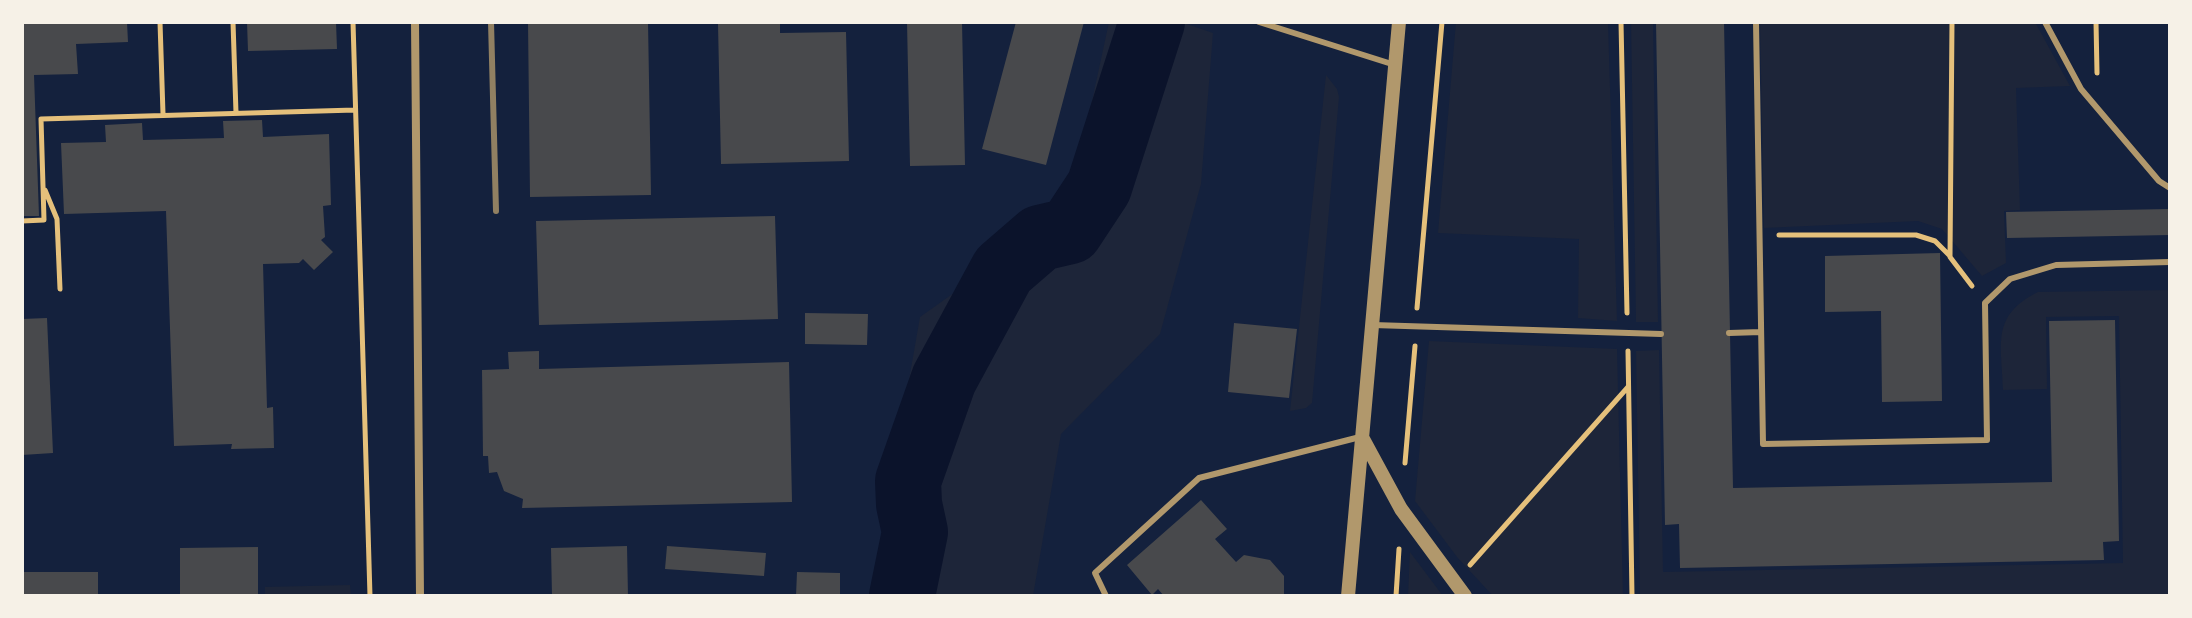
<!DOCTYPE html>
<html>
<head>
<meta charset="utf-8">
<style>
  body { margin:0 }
  #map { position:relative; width:2192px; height:618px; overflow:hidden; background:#14213d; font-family:Helvetica,sans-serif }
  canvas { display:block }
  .frame { position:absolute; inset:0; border:24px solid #f6f1e7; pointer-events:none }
</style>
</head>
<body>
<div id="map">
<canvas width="2192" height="618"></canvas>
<div class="frame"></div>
</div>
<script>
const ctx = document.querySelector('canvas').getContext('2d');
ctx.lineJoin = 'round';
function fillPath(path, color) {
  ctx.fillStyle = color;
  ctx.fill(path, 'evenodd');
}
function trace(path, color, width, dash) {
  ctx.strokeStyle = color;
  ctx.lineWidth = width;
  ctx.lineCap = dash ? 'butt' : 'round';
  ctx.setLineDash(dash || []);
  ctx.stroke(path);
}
const green = new Path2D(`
  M1109,22h72l32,11 -12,151 -41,150 -99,100 -28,162h-162l49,-279 148,-105z
  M1456,22h152l9,299 -39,-3 1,-79 -141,-6z
  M1631,22h22l5,300h-22z
  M1760,22h275l35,64 -54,2 4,122 -16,1 2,52 -24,13 -40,-47 -24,-8 -154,7z
  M1326,75l11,14 2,8 -27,306 -6,5 -16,3z
  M2170,290v306h-530l-4,-245 23,-1 4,222 460,-9 -4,-247 -73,1 1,72 -44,1c-1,-46 -13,-74 35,-98z
  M1429,341l188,8 6,247h-130l-36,-39 -42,-56z
  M1410,552l33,44h-35z
  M350,585l1,11h-86v-9z`);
const river = new Path2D(`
  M902,596l13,-64 -6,-28 -1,-23 36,-102 59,-109 37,-32 30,-7 29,-44 53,-165`);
const building = new Path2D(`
  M22,22h105l1,20 -52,2 2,30 -44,1 5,141h-17z
  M247,22h89l1,27 -89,2z
  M528,22h120l3,173 -121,2z
  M907,22h55l3,143 -55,1z
  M1016,22h68l-38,143 -64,-16z
  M1656,22h68l9,466 319,-6 -3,-161 66,-1 4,221 -16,1 1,18 -424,8 -1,-44 -14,1z
  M780,23v10l66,-1 3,129 -128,3 -3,-140z
  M262,120l1,17 66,-3 2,71 -8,1 2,31 -4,3 12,12 -19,18 -11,-11 -4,4 -36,1 4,144 6,-1 1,41 -43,1 1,-5 -58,2 -8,-235 -102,3 -3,-71 45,-1 -1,-17 37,-2 1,17 81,-2 -1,-17z
  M2170,209v26l-163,3 -1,-26z
  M775,216l3,103 -239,6 -3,-104z
  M1940,253l2,148 -60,1 -1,-91 -56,1v-56z
  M805,313l63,1 -1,31 -62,-1z
  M47,318l6,135 -31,2v-136z
  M1234,323l63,6 -8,69 -61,-6z
  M539,351v18l250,-7 3,140 -270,6 1,-9 -19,-8 -7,-19 -8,1 -1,-17h-5l-1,-86 27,-1 -1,-17z
  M1201,500l26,29 -12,10 21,23 8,-7 26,5 14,16v20h-120l-6,-7 -6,6 -25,-30z
  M627,546l1,50h-76l-1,-48z
  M667,546l99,7 -2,23 -99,-7z
  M258,547v49h-78v-48z
  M22,572h76v24h-76z
  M797,572l43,1v23h-44z`);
const path = new Path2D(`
  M160,22l3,92
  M233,22l3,91
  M353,22l17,574
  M1621,22l6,291
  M1952,22l-2,235 22,29
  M2096,22l1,51
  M45,190l12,29 3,70
  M22,221l22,-1 -3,-101 314,-9
  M1779,235h137l19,6 15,15
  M1417,308l25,-286
  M1628,351l4,245
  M1405,463l10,-117
  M1470,565l158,-178
  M1396,596l3,-47`);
const service = new Path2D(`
  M1259,22l136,43
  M1756,22l7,422 224,-4 -2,-137 25,-24 46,-14 114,-3
  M2045,22l36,67 78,92 11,7
  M1373,325l288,9
  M1729,333l32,-1
  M1106,596l-11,-23 104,-95 161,-41`);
const minor = new Path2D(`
  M415,22l5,574`);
const tertiary = new Path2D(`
  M1362,437l39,72 64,87
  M1348,596l51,-574`);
const rail = new Path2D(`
  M491,22l5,189`);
fillPath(green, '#1d2539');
trace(river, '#0b132b', 66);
fillPath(building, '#48494c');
trace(path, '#e5c07b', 5);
trace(service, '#b1986c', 6);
trace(minor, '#b1986c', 8);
trace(tertiary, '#b1986c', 14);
trace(rail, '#918062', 6);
</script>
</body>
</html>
